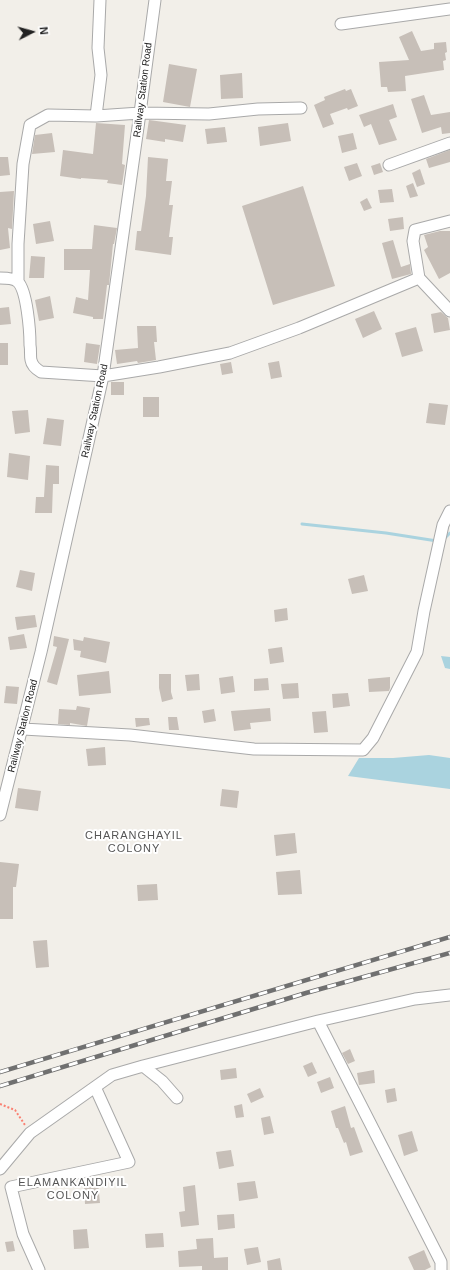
<!DOCTYPE html>
<html>
<head>
<meta charset="utf-8">
<style>
  body { margin:0 }
  #map { position:relative; width:450px; height:1270px; overflow:hidden; background:#f2efe9; font-family:Arial,sans-serif }
  canvas { display:block }
  .north { position:absolute; left:12px; top:12px; width:40px; height:40px; -webkit-text-stroke:3px #fff; paint-order:stroke; rotate:84deg; font-size:11px; font-weight:700; line-height:16px; text-align:center; color:#222 }
  .north::after { content:''; display:block; margin:auto; width:14px; height:18px; background:#222; clip-path:polygon(50% 0,100% 100%,50% 72%,0 100%) }
</style>
</head>
<body>
<div id="map">
<canvas width="450" height="1270"></canvas>
<div class="north">N</div>
</div>
<script>
const ctx = document.querySelector('canvas').getContext('2d');
ctx.lineJoin = 'round';
function fillPath(path, color) {
  ctx.fillStyle = color;
  ctx.fill(path, 'evenodd');
}
function trace(path, color, width, dash) {
  ctx.strokeStyle = color;
  ctx.lineWidth = width;
  ctx.lineCap = dash ? 'butt' : 'round';
  ctx.setLineDash(dash || []);
  ctx.stroke(path);
}
function write(font, color, halo, rows, align = 'center') {
  ctx.font = font + ' Arial,sans-serif';
  ctx.lineWidth = 4;
  ctx.setLineDash([]);
  ctx.textBaseline = 'middle';
  ctx.strokeStyle = halo;
  ctx.fillStyle = color;
  for (const [text, x, y, turn = 0] of rows) {
    ctx.save();
    ctx.translate(x, y);
    ctx.rotate((+turn || 0) * Math.PI / 180);
    ctx.textAlign = isNaN(turn) ? turn : align;
    if (halo) ctx.strokeText(text, 0, 0);
    ctx.fillText(text, 0, 0);
    ctx.restore();
  }
}
const water = new Path2D(`
  M441,656l9,1v12l-5,-1z
  M429,755l21,3v31l-102,-13 11,-18h34z`);
const stream = new Path2D(`
  M302,524l84,9 51,8
  M444,539l6,-6`);
const building = new Path2D(`
  M412,31l9,20 13,-2v-6l12,-1 1,10 -2,1 1,7 -3,1 1,9 -39,6 1,15 -18,1 -1,-5h-6l-2,-25 30,-2 -10,-23z
  M169,64l28,5 -7,38 -27,-5z
  M242,73l1,25 -22,1 -1,-24z
  M345,89l1,2 5,-2 7,17 -10,4 -1,-2 -17,6 4,10 -11,4 -9,-23 11,-5 -1,-3z
  M424,95l7,20 19,-3v21l-8,1 -1,-7 -19,6 -11,-34z
  M393,104l4,13 -8,3 8,20 -18,5 -8,-21 -7,3 -5,-12z
  M149,120l37,5 -3,17 -18,-3v3l-19,-3z
  M96,123l29,2 -3,39 3,1 -3,20 -15,-2 1,-3 -27,-2v1l-21,-3 3,-26 30,4z
  M288,123l3,18 -31,5 -2,-19z
  M225,127l2,15 -20,2 -2,-15z
  M52,133l3,19 -23,2 3,-19z
  M353,133l4,16 -15,4 -4,-17z
  M450,150v12l-21,6 -3,-9z
  M0,157h8l2,18 -10,1z
  M148,157l20,2 -2,22h6l-3,24h4l-4,32h4l-2,18 -36,-5 2,-19h4l5,-35z
  M357,163l5,13 -13,5 -5,-14z
  M380,163l3,9 -9,3 -3,-9z
  M420,169l5,15 -8,3 -5,-14z
  M413,183l5,13 -8,2 -4,-12z
  M303,186l32,100 -62,19 -31,-99z
  M392,189l2,13 -14,1 -2,-13z
  M14,191l-2,38 -4,-1 2,20 -10,2v-58z
  M367,198l5,10 -8,3 -4,-9z
  M403,217l1,12 -14,2 -2,-12z
  M50,221l4,20 -18,3 -3,-20z
  M94,225l23,3 -3,16h-1l-4,41h-2l-4,34h-10v-2l-20,-4 3,-16 12,3 2,-30h-26v-21h28z
  M440,231h10v42l-11,6 -15,-29 4,-3 -4,-12z
  M393,240l8,27 9,-3 1,10 -19,5 -10,-36z
  M31,256l14,1 -1,21h-15z
  M50,296l4,22 -15,3 -4,-21z
  M9,307l2,17 -11,1v-17z
  M374,311l8,18 -19,9 -8,-19z
  M441,312l7,6 2,12 -16,3 -3,-19z
  M137,326h19l1,16h-3l2,18 -18,3 -1,-2 -20,3 -2,-14 23,-2z
  M416,327l7,24 -21,6 -7,-24z
  M0,343h8v22h-8z
  M86,343l14,2 -3,19 -13,-2z
  M279,361l3,16 -11,2 -3,-16z
  M231,362l2,11 -11,2 -2,-11z
  M111,382h13v13h-13z
  M143,397h16v20h-16z
  M429,403l19,2 -3,20 -19,-2z
  M28,410l2,22 -15,2 -3,-23z
  M47,418l17,2 -3,26 -18,-2z
  M9,453l21,3 -2,24 -21,-3z
  M46,465l13,1v18h-6l-1,29h-17l1,-16h8z
  M20,570l15,3 -3,18 -16,-4z
  M364,575l4,16 -16,3 -4,-15z
  M287,608l1,12 -13,2 -1,-12z
  M35,615l2,12 -20,3 -2,-13z
  M24,634l3,14 -17,2 -2,-13z
  M54,636l15,3 -12,46 -10,-3 10,-35 -4,-1z
  M84,637l26,5 -4,21 -26,-6 1,-6 -7,-1 -1,-11 10,2z
  M282,647l2,15 -14,2 -2,-15z
  M109,671l2,22 -32,3 -2,-21z
  M159,674h12v18l2,7 -11,3 -3,-14z
  M199,674l1,16 -13,1 -2,-16z
  M233,676l2,16 -14,2 -2,-16z
  M390,677v11l-1,3 -20,1 -1,-13z
  M268,678l1,12 -15,1v-12z
  M298,683l1,15 -16,1 -2,-15z
  M6,686l13,1 -2,17 -13,-1z
  M348,693l2,13 -17,2 -1,-14z
  M77,706l13,2 -3,18 -17,-3v2l-12,-1 1,-15 17,1z
  M270,708l1,13 -21,2 1,6 -17,2 -3,-20z
  M214,709l2,12 -12,2 -2,-12z
  M326,711l2,21 -14,1 -2,-21z
  M168,717h9l2,13h-10z
  M135,718h14l1,7 -14,2z
  M105,747l1,18 -18,1 -2,-17z
  M18,788l23,3 -3,20 -23,-3z
  M222,789l17,2 -2,17 -17,-2z
  M295,833l2,20 -21,3 -2,-21z
  M0,862l19,2 -3,23h-3v32h-13z
  M300,870l2,24 -24,1 -2,-23z
  M157,884l1,16 -20,1 -1,-16z
  M47,940l2,27 -13,1 -3,-27z
  M350,1049l5,12 -7,3 -6,-11z
  M312,1062l5,11 -9,4 -5,-11z
  M236,1068l1,10 -16,2 -1,-10z
  M374,1070l1,13 -16,2 -2,-12z
  M330,1077l4,11 -13,5 -4,-11z
  M260,1088l4,9 -13,6 -4,-9z
  M395,1088l2,13 -10,2 -2,-13z
  M242,1104l2,13 -8,1 -2,-12z
  M345,1106l6,22 3,-1 9,25 -13,4 -4,-14 -2,1 -6,-15h-2l-5,-17z
  M270,1116l4,17 -10,2 -3,-17z
  M412,1131l6,20 -14,5 -6,-21z
  M231,1150l3,16 -15,3 -3,-17z
  M255,1181l3,17 -19,3 -2,-18z
  M98,1183l2,20 -15,1 -1,-20z
  M195,1185l4,40 -18,2 -2,-15 6,-1 -2,-24z
  M234,1214l1,14 -17,2 -1,-15z
  M87,1229l2,19 -15,1 -1,-19z
  M163,1233l1,14 -18,1 -1,-14z
  M213,1238l1,20 14,-1v13h-26v-4l-23,1 -1,-16 19,-2 -1,-10z
  M13,1241l2,10 -8,1 -2,-10z
  M258,1247l3,15 -14,3 -3,-16z
  M424,1250l7,17 -6,3h-11l-6,-13z
  M280,1258l2,12h-14l-1,-9z`);
const path = new Path2D(`
  M0,1104l15,6 10,15`);
const minor = new Path2D(`
  M341,24l109,-15
  M96,116l5,-41 -3,-27 2,-48
  M389,165l61,-22
  M0,278c5,0 14,0 18,4 9,9 12,49 12,63 1,5 0,11 1,15 1,6 5,9 10,12l62,4 56,-9 71,-14 69,-25 120,-50 31,33
  M419,278l-6,-37 2,-11 35,-9
  M18,282v-38l5,-80 7,-39 18,-10 48,1 44,-3 69,1 49,-5 43,-1
  M23,729l107,6 124,14 109,1 10,-12 44,-86 7,-41 19,-86 7,-14
  M0,815l41,-163 62,-276 37,-263 15,-113
  M318,1021l97,-22 35,-4
  M143,1066l19,15 15,17
  M0,1169l30,-36 82,-58 31,-9 175,-45 123,241v8
  M39,1270l-16,-36 -12,-47 118,-25 -34,-75`);
const rail = new Path2D(`
  M0,1072l450,-135
  M0,1086l306,-93 144,-40`);
const streetNames = [
  ["Railway Station Road",143,90,-83],
  ["Railway Station Road",95,411,-78],
  ["Railway Station Road",23,726,-76]
];
const neighbourhoodNames = [
  ["CHARANGHAYIL",134,836],
  ["COLONY",134,849],
  ["ELAMANKANDIYIL",73,1183],
  ["COLONY",73,1196]
];
fillPath(water, '#aad3df');
trace(stream, '#aad3df', 3);
fillPath(building, '#c7bfb8');
trace(minor, '#a9a9a9', 13);
trace(path, '#fa8072', 2, [2, 2]);
trace(minor, '#fff', 11);
trace(rail, '#707070', 4.5);
trace(rail, '#fff', 3, [9]);
write('10px', '#222', '#fff', streetNames);
ctx.letterSpacing = '1px';
write('11px', '#555', '#fff', neighbourhoodNames);
ctx.letterSpacing = '0px';
</script>
</body>
</html>
